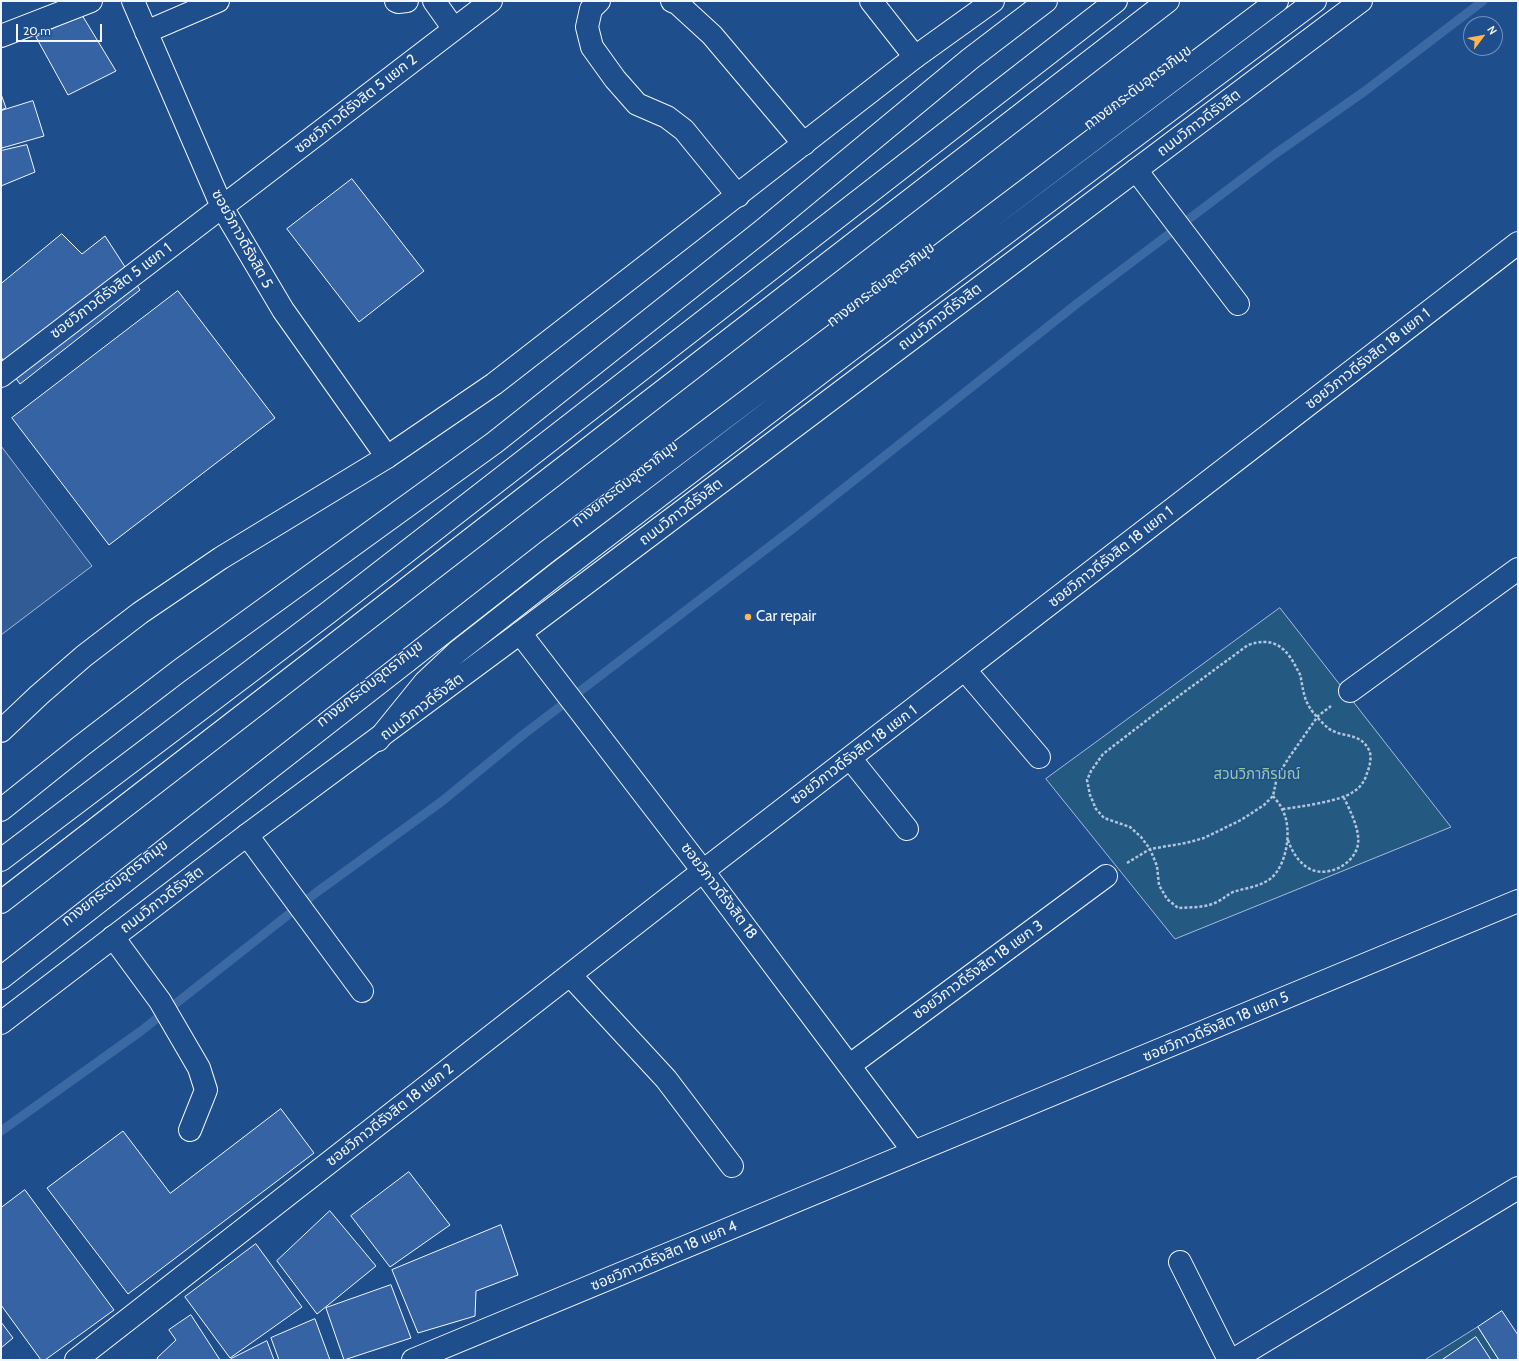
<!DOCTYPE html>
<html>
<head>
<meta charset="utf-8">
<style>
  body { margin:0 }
  #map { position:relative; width:1519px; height:1361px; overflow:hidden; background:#1f4e8c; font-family:Cabin,sans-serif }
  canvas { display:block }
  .frame { position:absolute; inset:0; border:2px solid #f2f6ff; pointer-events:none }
  .north { position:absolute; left:1463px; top:16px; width:40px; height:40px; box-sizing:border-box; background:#1f4e8c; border:1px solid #7391ba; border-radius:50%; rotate:58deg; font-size:11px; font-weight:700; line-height:16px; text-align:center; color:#f2f6ff }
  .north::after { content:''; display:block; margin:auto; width:14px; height:18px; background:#ffb74d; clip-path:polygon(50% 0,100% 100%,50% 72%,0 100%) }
  .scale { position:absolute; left:16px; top:24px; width:86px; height:18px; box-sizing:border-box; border:2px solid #f2f6ff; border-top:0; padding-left:5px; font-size:12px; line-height:14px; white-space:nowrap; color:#f2f6ff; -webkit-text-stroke:3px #1f4e8c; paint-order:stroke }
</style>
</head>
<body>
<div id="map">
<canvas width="1519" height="1361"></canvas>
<div class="frame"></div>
<div class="north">N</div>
<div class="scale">20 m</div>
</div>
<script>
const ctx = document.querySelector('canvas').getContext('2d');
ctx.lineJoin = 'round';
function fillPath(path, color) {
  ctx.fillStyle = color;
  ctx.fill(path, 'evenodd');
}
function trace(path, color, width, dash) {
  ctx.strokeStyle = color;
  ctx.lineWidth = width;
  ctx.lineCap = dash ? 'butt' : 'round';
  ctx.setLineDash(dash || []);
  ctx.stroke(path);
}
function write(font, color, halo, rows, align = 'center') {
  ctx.font = font + ' Cabin,"Noto Sans Thai",sans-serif';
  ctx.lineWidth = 3;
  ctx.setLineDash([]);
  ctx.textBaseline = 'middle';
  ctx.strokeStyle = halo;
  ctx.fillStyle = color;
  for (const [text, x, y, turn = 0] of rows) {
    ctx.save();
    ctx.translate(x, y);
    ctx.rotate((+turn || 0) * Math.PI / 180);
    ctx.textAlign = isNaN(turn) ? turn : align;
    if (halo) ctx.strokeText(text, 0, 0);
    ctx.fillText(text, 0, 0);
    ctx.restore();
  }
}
const green = new Path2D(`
  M1280,608l171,219 -276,112 -129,-160z
  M1478,1327l21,33h-74z`);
const parking = new Path2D(`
  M1,446l91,120 -91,69z`);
const stream = new Path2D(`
  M1,1131l140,-100 176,-139 124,-90 83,-68 271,-207 284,-225 196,-148 90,-63 118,-90`);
const building = new Path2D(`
  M82,15l34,56 -48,24 -32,-58z
  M1,94l5,14 -5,2z
  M33,101l11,35 -42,12 -1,-4v-33z
  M27,145l8,27 -34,14v-35z
  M352,179l72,92 -65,51 -72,-93z
  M62,234l20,20 23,-18 35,54 -120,94 -19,-27v-73z
  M178,291l97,127 -166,127 -97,-127z
  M281,1109l33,44 -186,141 -81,-106 76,-57 47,62z
  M409,1172l41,53 -60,42 -39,-51z
  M25,1190l89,120 -69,50h-4l-40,-55v-97z
  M330,1211l46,55 -59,48 -40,-53z
  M501,1225l17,50 -42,16 -1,25 -57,17 -26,-63z
  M256,1244l46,63 -72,51 -45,-61z
  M391,1285l20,53 -67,22 -18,-52z
  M1502,1311l16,24v25h-19l-21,-33z
  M191,1315l29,45h-62l-1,-2 19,-18 -7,-10z
  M315,1319l15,41h-51l-8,-22z
  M1,1322l12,16 -12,10z
  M1476,1337l15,23h-49z
  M267,1341l7,19h-43v-1z`);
const path = new Path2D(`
  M1273,796c3,4 7,8 9,13 11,19 5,57 -12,70 -11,8 -25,9 -37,13 -6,3 -10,7 -16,10 -12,6 -26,5 -39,6l-11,-9 -8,-14 -2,-19 -7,-17 -9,-12 -11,-10 -26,-9 -8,-9 -6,-14 -3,-15 4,-9 12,-17 61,-47 84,-62c23,-8 36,0 47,20 2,5 6,9 6,14 2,10 3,20 9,29 3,5 13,16 18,20 15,11 31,3 41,22 3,6 1,16 -2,23 -2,8 -7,15 -14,19 -12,9 -54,15 -70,17
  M1288,840c4,12 11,23 22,29 18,9 45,-5 48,-25 2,-14 -8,-34 -14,-46
  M1127,863l23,-14 36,-6 18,-5 37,-18 23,-15 9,-9 4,-19 11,-18 30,-43 13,-10`);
const minor = new Path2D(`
  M133,1l89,206 61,103 104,147
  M396,1l2,1 9,-1
  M434,1l20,28
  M599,1l-8,8 -4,18 5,20 23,32 22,25 30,13 17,13 54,66
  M672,1l5,2 35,32 92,109
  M871,1l44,56
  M146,32l72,-31
  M1,36l90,-35
  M1136,170l102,134
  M1,376l490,-375
  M520,633l183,238 211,281
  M965,670l74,87
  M1350,691l168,-122
  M850,758l57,71
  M247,835l115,156
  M113,937l47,64 39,67 7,22 -16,40
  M570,975l96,104 66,87
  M850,1065l256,-189
  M1180,1262l49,98
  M76,1360l627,-489 815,-628
  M413,1360l1105,-459
  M1233,1360l285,-172`);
const major = new Path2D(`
  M1,731l38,-36 45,-39 56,-43 81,-55 166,-101 107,-73 421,-327 78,-56
  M1,1023l246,-188 273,-202 841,-632`);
const highway = new Path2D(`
  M378,740l47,-58 32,-30 101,-79 287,-219 470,-353
  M1,810l80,-64 98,-75 315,-228 268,-212 208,-172 76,-58
  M1,860l328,-248 787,-611
  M1,902l1167,-901
  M1,978l547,-427 729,-550`);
const markers = [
  [748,617,4,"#ffb74d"]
];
const streetNames = [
  ["ทางยกระดับอุตราภิมุข",1138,88,-37],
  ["ซอยวิภาวดีรังสิต 5 แยก 2",356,104,-38],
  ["ถนนวิภาวดีรังสิต",1199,123,-37],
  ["ซอยวิภาวดีรังสิต 5",242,239,61],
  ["ทางยกระดับอุตราภิมุข",881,285,-37],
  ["ซอยวิภาวดีรังสิต 5 แยก 1",111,291,-37],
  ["ถนนวิภาวดีรังสิต",940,317,-37],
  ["ซอยวิภาวดีรังสิต 18 แยก 1",1368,359,-38],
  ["ทางยกระดับอุตราภิมุข",625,484,-38],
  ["ถนนวิภาวดีรังสิต",681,512,-37],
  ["ซอยวิภาวดีรังสิต 18 แยก 1",1111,557,-38],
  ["ทางยกระดับอุตราภิมุข",370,684,-38],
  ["ถนนวิภาวดีรังสิต",422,707,-37],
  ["ซอยวิภาวดีรังสิต 18 แยก 1",854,755,-37],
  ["ทางยกระดับอุตราภิมุข",115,883,-38],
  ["ซอยวิภาวดีรังสิต 18",719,891,53],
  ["ถนนวิภาวดีรังสิต",162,900,-37],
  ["ซอยวิภาวดีรังสิต 18 แยก 3",978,970,-36],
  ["ซอยวิภาวดีรังสิต 18 แยก 5",1216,1027,-23],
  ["ซอยวิภาวดีรังสิต 18 แยก 2",390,1115,-38],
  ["ซอยวิภาวดีรังสิต 18 แยก 4",664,1256,-23]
];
const poiNames = [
  ["Car repair",756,617]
];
const parkNames = [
  ["สวนวิภาภิรมณ์",1257,775]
];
fillPath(green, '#245a82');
trace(green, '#a8bbd7', 1);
fillPath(parking, '#305b95');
trace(parking, '#a8bbd7', 1);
trace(stream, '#3b69a3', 9);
fillPath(building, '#3563a3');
trace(building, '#f2f6ff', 1);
trace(minor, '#f2f6ff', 24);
trace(major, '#f2f6ff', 24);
trace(highway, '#f2f6ff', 24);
trace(path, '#b3c4dc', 2.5, [3, 2]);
trace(minor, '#1f4e8c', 22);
trace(major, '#1f4e8c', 22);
trace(highway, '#1f4e8c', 22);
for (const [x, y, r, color] of markers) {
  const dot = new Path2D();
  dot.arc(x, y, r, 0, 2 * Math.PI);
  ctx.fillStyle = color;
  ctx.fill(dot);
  trace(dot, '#1f4e8c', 1.5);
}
write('15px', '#f2f6ff', '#1f4e8c', streetNames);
write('15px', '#f2f6ff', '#1f4e8c', poiNames, 'left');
write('15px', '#97c8a6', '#1f4e8c', parkNames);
</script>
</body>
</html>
